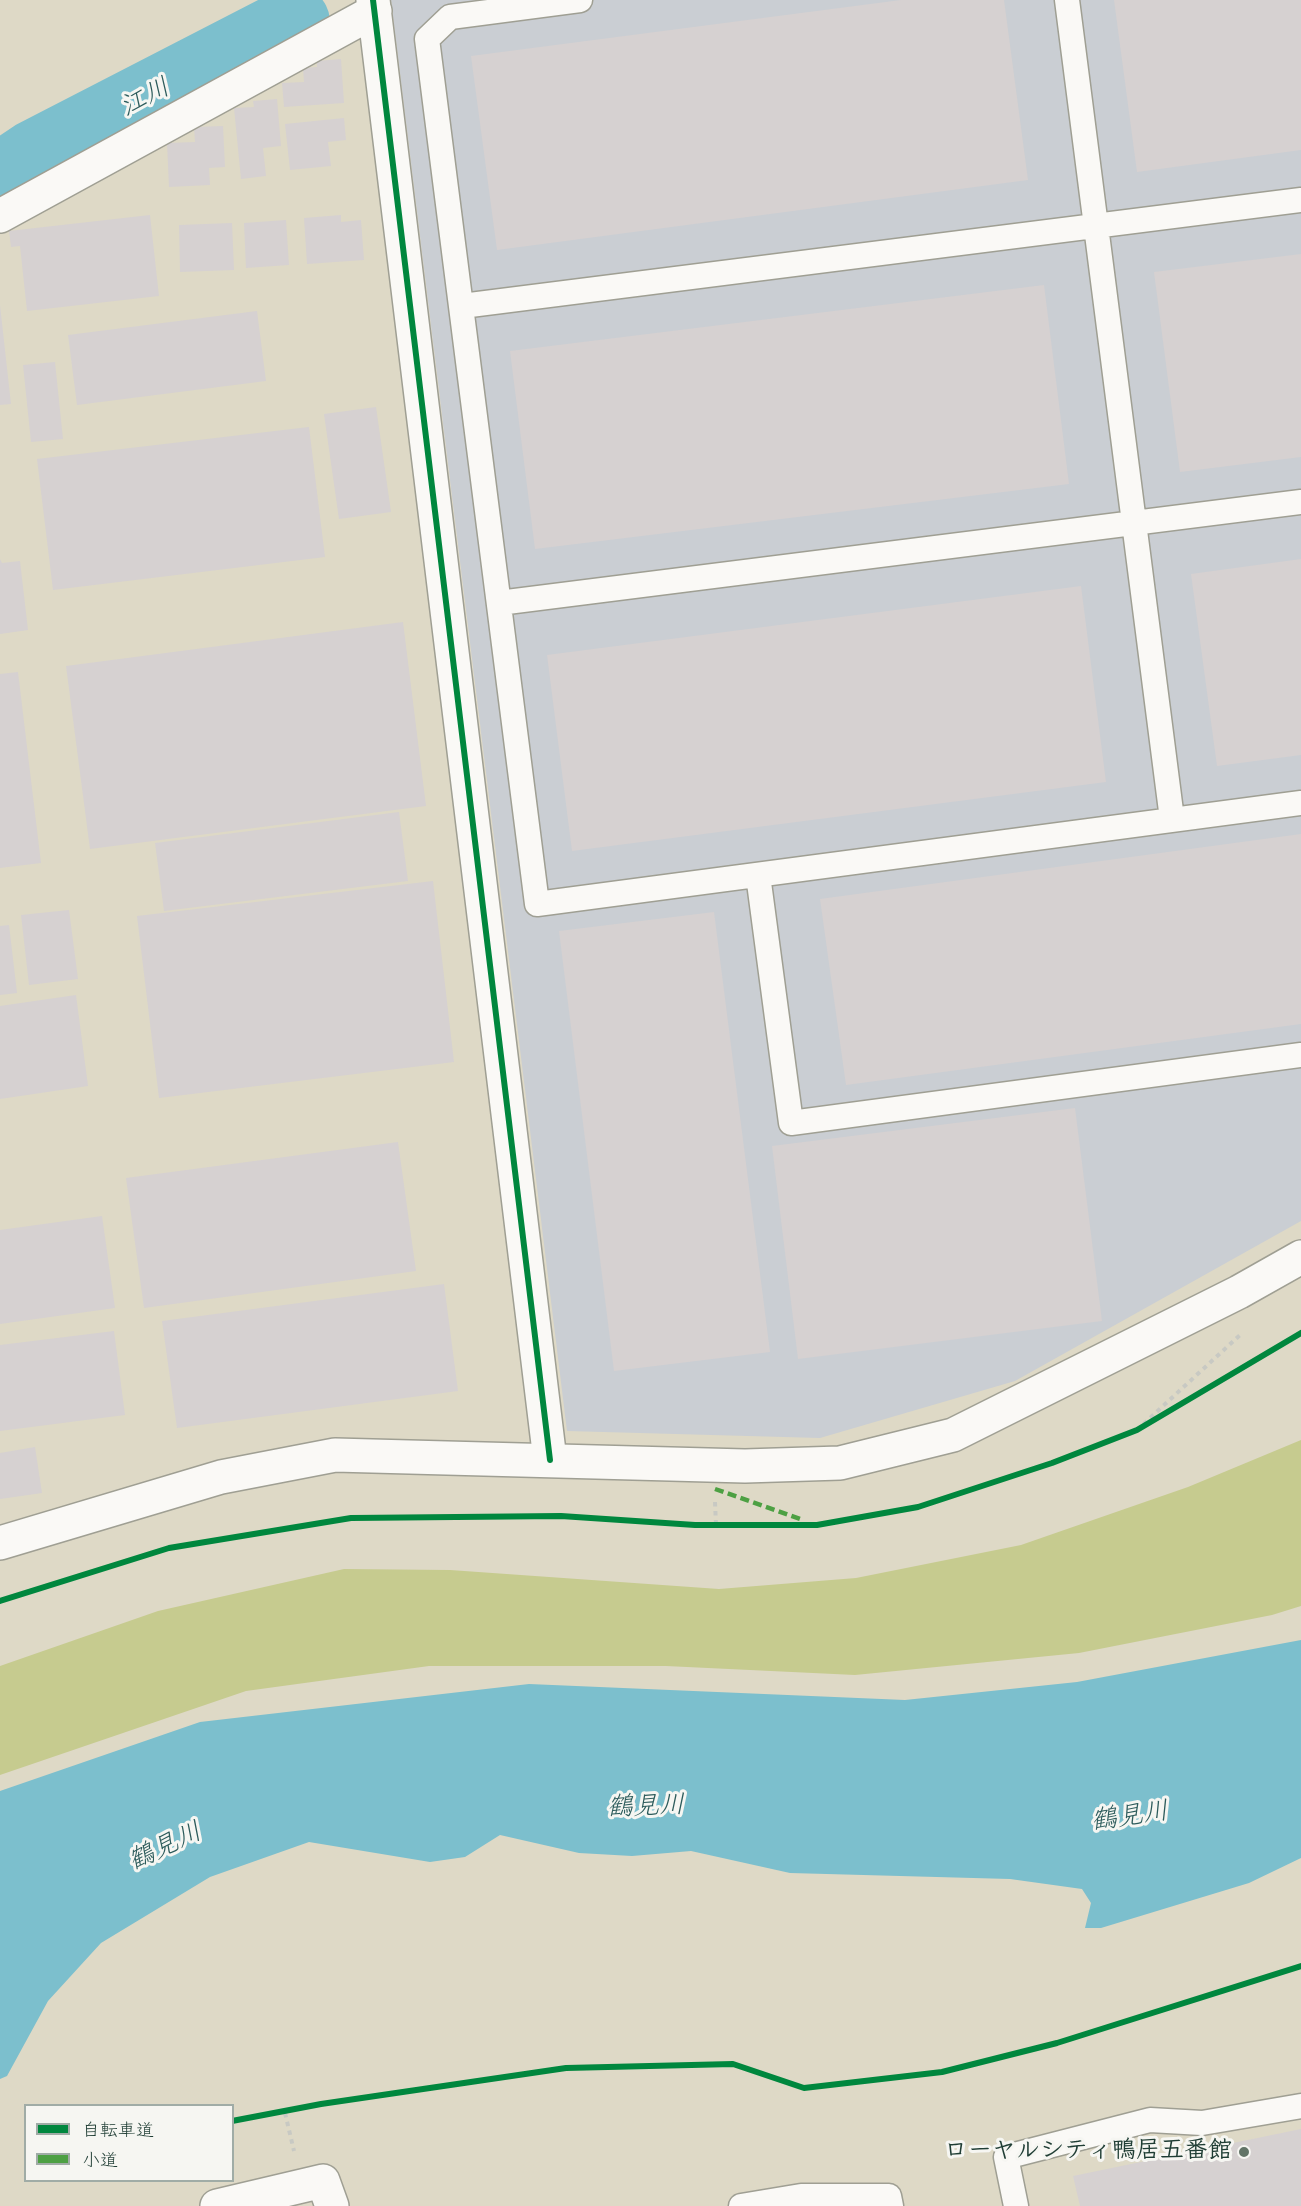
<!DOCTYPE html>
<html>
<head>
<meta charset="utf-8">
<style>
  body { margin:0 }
  #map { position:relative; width:1301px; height:2206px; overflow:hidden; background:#ded9c6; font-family:Mynerve,"Klee One",sans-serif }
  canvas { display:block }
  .legend { position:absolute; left:24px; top:2104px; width:210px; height:78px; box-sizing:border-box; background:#f6f6f2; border:2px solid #a0aca6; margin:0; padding:8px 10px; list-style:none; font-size:18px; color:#1f3d34 }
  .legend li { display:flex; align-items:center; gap:12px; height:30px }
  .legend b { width:30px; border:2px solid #a0aca6 }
</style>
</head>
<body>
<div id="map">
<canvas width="1301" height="2206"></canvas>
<ul class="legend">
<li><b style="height:8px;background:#00873e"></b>自転車道</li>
<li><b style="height:8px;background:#4da043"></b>小道</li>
</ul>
</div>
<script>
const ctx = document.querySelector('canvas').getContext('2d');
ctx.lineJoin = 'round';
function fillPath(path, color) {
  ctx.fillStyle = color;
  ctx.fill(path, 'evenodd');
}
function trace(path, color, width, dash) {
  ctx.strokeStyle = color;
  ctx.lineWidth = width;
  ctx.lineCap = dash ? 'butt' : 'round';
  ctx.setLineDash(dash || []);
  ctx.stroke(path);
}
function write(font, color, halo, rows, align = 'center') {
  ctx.font = font + ' Mynerve,"Klee One",sans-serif';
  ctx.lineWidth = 6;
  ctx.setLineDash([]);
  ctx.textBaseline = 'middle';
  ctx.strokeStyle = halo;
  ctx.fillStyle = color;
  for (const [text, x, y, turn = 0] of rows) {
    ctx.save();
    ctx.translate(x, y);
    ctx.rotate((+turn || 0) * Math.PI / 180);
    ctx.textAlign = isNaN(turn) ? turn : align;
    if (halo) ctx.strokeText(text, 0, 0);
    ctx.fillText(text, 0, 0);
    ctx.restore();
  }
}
const industrial = new Path2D(`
  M391,0h910v1221l-286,160 -195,57 -253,-7z`);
const green = new Path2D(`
  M1301,1440v166l-29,9 -193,38 -224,22 -189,-9h-237l-183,25 -246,84v-109l158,-55 186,-42 106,1 269,19 137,-11 165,-33 167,-58z`);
const water = new Path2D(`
  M1301,1640v218l-52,25 -148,45h-16l6,-25 -9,-14 -72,-10 -220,-6 -99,-22 -59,5 -53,-3 -79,-18 -35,22 -35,5 -121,-20 -99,35 -109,66 -53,58 -41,75 -7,3v-288l200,-69 329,-38 376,16 172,-18z`);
const river = new Path2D(`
  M0,179l34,-23 260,-134`);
const building = new Path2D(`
  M901,0h103l24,180 -531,70 -26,-194z
  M1114,0h187v150l-164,22z
  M341,59l3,44 -60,4 -2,-24 22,-1 -1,-14 14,-1v-6z
  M277,99l4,47 -18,2 3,28 -25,3 -7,-71 20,-1 -1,-6z
  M344,118l2,22 -18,2 3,24 -41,4 -5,-46z
  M223,126l2,41 -16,1 1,17 -41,2 -2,-44 28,-1 -1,-15z
  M150,215l9,81 -132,15 -7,-65 -9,1 -2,-16z
  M341,215v7l20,-2 3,40 -57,4 -3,-46z
  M286,220l3,45 -43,3 -2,-45z
  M232,223l2,47 -54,2 -1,-47z
  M1301,254v203l-121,15 -26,-200z
  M1044,285l25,199 -534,65 -25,-198z
  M0,305l11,99 -11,1z
  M257,311l9,70 -189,24 -9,-70z
  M55,362l8,77 -32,3 -8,-77z
  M376,407l15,105 -52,7 -15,-105z
  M309,427l16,130 -272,33 -16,-131z
  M0,559l2,4 18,-2 8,69 -28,4z
  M1301,559v196l-84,11 -26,-192z
  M1081,586l25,196 -534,69 -25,-196z
  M403,622l23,184 -336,43 -24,-183z
  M18,672l23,191 -41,5v-194z
  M399,812l9,69 -244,30 -9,-68z
  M1301,834v190l-455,61 -26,-186z
  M433,881l21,181 -295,36 -22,-182z
  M69,910l9,69 -49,6 -8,-70z
  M714,912l56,440 -156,19 -55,-440z
  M9,925l8,68 -17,2v-69z
  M76,995l12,91 -88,13v-93z
  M1075,1108l27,213 -304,38 -26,-213z
  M398,1142l18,129 -272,37 -18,-130z
  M102,1216l13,92 -115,16v-94z
  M444,1284l14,107 -281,37 -15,-107z
  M114,1331l11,84 -125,16v-86z
  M35,1447l7,46 -42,6v-46z
  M1301,2129v77h-221l-7,-30z`);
const path = new Path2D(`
  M1137,1430l103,-95
  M715,1502l1,23
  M285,2113l9,38`);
const lane = new Path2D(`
  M580,0l-130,17 -23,22 110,865 764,-101
  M1067,0l105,819
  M462,306l839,-106
  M499,603l802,-101
  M758,875l33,248 510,-68
  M741,2206l60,-10h88l2,10
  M1016,2206l-10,-49 144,-37 52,3 99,-17`);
const street = new Path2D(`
  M373,0l177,1460
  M0,216l375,-205
  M217,2206l106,-25 9,25`);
const secondary = new Path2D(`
  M0,1543l221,-66 114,-22 410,11 95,-3 113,-28 286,-143 62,-35`);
const quiet = new Path2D(`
  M715,1489l88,31`);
const cycleway = new Path2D(`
  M373,0l177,1460
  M0,1601l169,-53 182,-30 210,-2 134,9h122l101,-18 134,-44 85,-33 164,-97
  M232,2121l89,-17 245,-36 167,-4 71,24 138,-16 115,-29 244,-77`);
const markers = [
  [1244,2152,6,"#627467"]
];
const poiNames = [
  ["ローヤルシティ鴨居五番館",1232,2152]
];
const waterNames = [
  ["江川",146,99,-27],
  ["鶴見川",646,1808,-2],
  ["鶴見川",1130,1818,-8],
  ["鶴見川",166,1848,-25]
];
fillPath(industrial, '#caced3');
fillPath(green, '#c6cb8f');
fillPath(water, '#7cbfcd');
trace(river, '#7cbfcd', 72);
fillPath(building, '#d6d1d1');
trace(lane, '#9f9f93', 27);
trace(street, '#9f9f93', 36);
trace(secondary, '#9f9f93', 36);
trace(path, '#c8c9c3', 4, [4.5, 4.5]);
trace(lane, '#faf9f6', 24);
trace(street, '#faf9f6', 33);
trace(secondary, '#faf9f6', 33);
trace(quiet, '#4da043', 4.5, [9, 4.5]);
trace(cycleway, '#00873e', 6);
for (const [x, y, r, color] of markers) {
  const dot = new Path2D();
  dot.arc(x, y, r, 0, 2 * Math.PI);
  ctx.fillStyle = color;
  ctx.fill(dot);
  trace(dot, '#f6f6f2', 2);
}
write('bold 24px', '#1f3d34', '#f6f6f2', poiNames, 'right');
write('italic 26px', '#2c5b5b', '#f6f6f2', waterNames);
</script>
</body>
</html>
